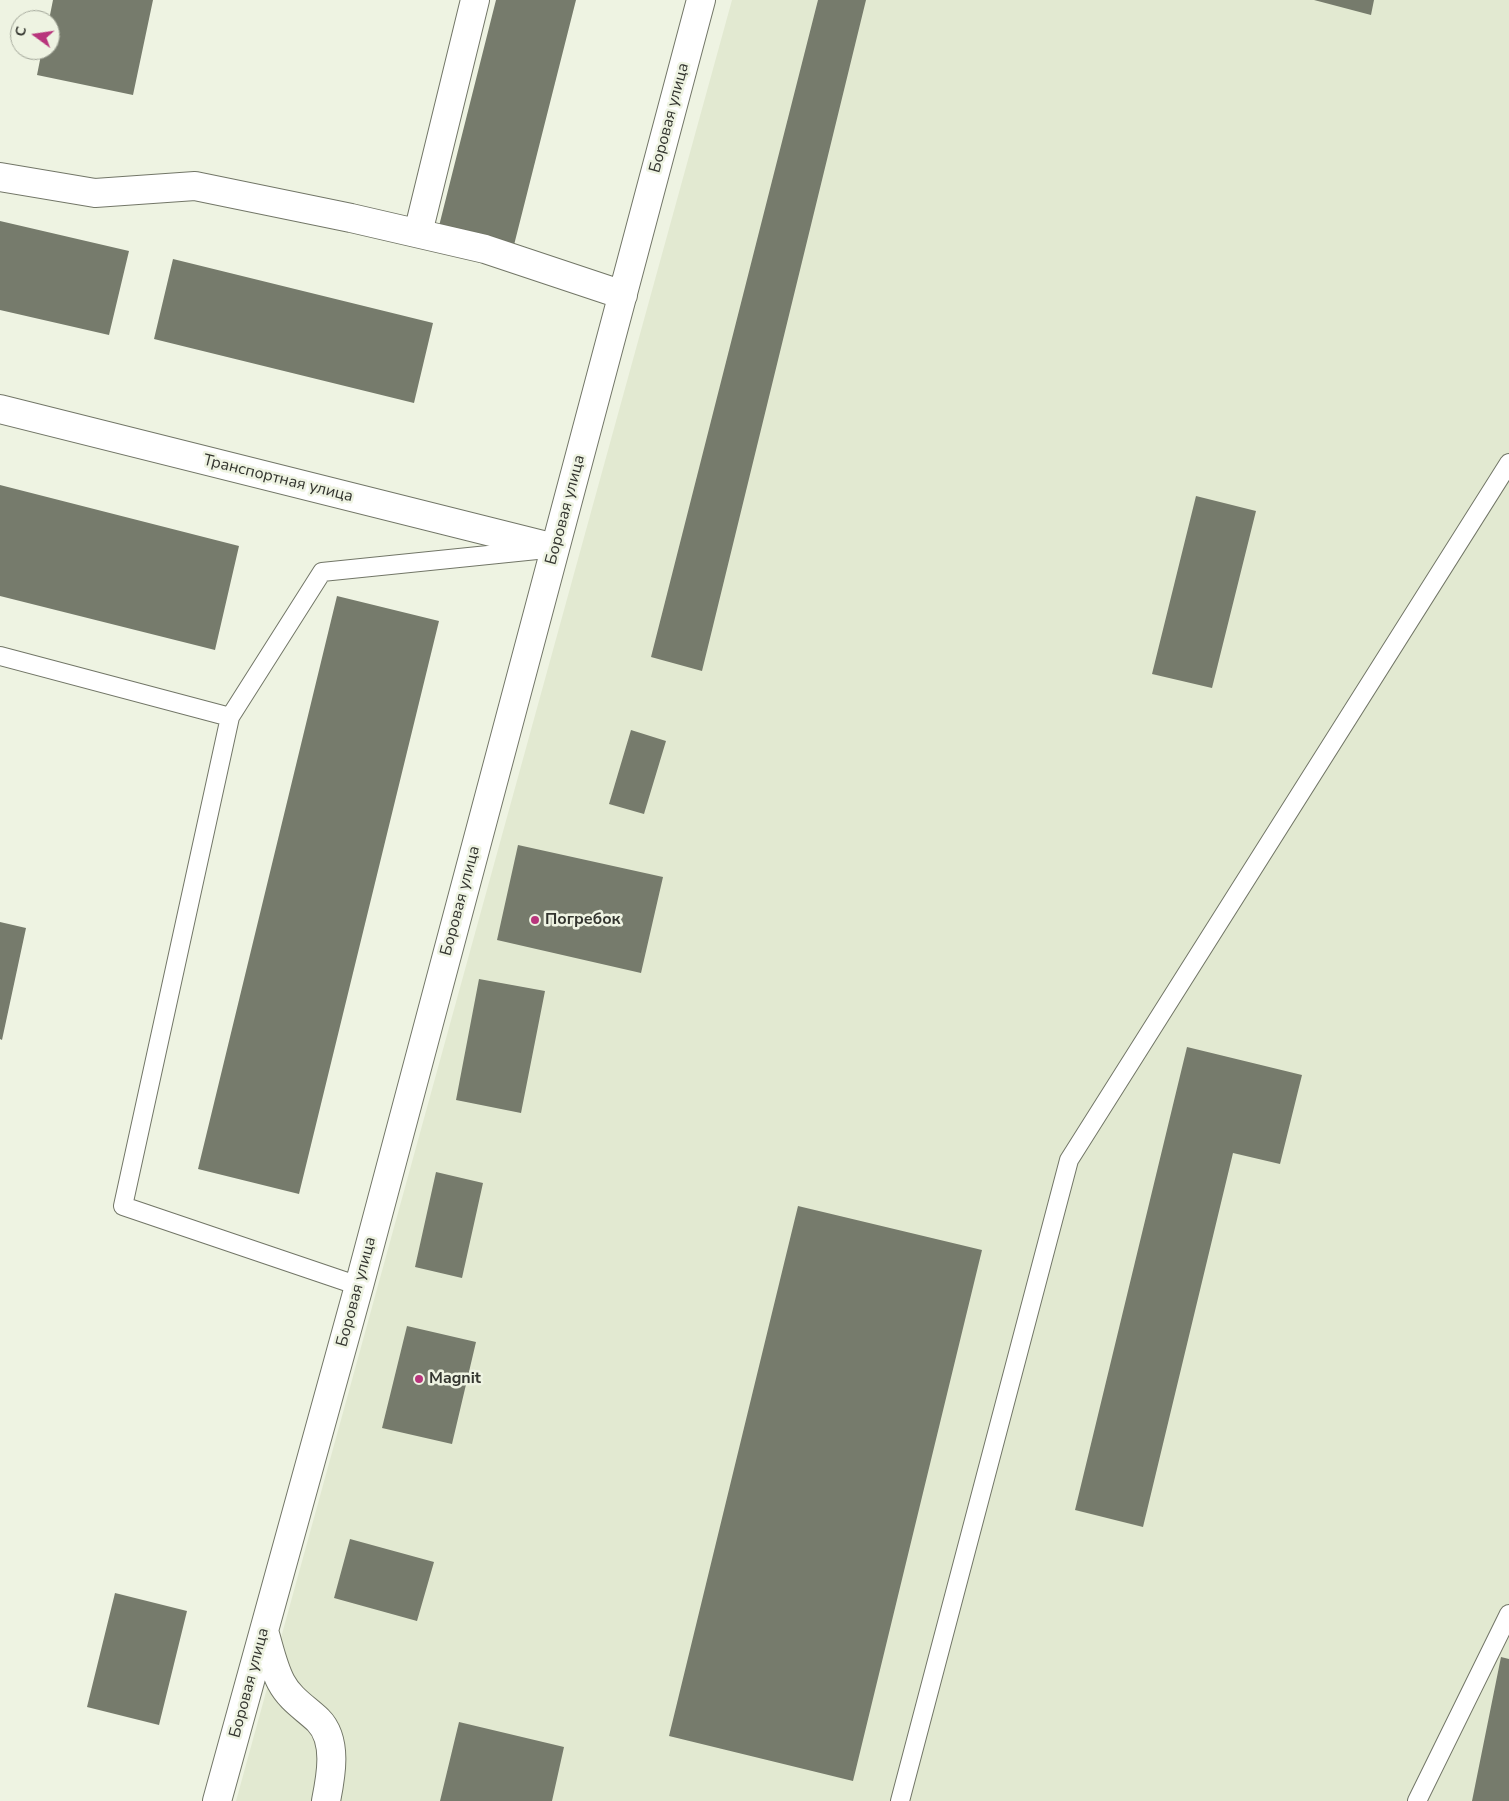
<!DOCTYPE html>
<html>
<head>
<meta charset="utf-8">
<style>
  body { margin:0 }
  #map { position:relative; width:1509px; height:1801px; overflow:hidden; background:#eef3e2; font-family:"Nunito Sans",sans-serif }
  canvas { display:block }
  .north { position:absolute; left:10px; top:10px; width:50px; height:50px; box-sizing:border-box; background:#eef3e2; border:1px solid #a3a79a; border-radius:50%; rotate:284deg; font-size:14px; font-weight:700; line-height:20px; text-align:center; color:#33352f }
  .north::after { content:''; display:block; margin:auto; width:18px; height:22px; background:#b8357c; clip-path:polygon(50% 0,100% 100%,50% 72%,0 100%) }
</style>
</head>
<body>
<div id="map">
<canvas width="1509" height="1801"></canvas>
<div class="north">С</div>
</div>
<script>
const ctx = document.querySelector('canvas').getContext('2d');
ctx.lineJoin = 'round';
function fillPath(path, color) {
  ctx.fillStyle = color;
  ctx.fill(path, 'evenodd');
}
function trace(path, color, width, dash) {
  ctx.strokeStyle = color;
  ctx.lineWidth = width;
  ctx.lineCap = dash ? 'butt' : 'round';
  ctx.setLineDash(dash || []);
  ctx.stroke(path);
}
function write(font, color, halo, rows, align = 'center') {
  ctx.font = font + ' "Nunito Sans",sans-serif';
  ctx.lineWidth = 5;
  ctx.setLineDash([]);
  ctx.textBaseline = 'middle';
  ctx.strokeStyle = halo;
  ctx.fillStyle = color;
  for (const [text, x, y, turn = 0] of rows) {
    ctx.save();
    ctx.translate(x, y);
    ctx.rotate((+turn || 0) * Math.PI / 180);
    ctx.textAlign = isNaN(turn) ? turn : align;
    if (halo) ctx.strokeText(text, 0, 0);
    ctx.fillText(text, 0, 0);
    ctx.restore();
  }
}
const built = new Path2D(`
  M732,0h777v1801h-1273z`);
const building = new Path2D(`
  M53,0h100l-20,95 -96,-20 5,-25h8l-1,-30z
  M496,0h80l-62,245 -75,-19z
  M818,0h48l-164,671 -51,-14z
  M1314,0h60l-3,15z
  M0,221l129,30 -20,84 -109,-25z
  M173,259l260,64 -19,80 -260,-64z
  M0,485l239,61 -24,104 -215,-54z
  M1196,496l60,15 -44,177 -60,-14z
  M337,596l102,25 -140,573 -101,-25z
  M631,730l35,11 -22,73 -35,-10z
  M518,845l145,32 -22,96 -144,-33z
  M0,922l26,6 -24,112 -2,-1z
  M479,979l66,12 -24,122 -65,-13z
  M1187,1047l115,28 -22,89 -47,-11 -90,374 -68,-17z
  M436,1172l47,11 -21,95 -47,-11z
  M798,1206l184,44 -129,531 -184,-45z
  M407,1326l69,16 -24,102 -70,-16z
  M350,1539l84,23 -17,59 -83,-23z
  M115,1593l72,18 -28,114 -72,-18z
  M1501,1657l8,2v142h-37z
  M459,1722l105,25 -12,54h-112z`);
const lane = new Path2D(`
  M0,656l230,61
  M359,1286l-236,-80 107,-489 92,-145 215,-22
  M900,1801l169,-641 440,-697
  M1417,1801l92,-187`);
const street = new Path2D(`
  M0,177l95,16 100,-7 156,32 134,31 138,46
  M418,233l57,-233
  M0,409l555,139
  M264,1631c5,16 9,36 17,51 9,17 23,25 37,38 20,20 13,56 8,81
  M217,1801l142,-515 342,-1286`);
const markers = [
  [535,920,5,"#b8357c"],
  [419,1379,5,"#b8357c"]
];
const streetNames = [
  ["Боровая улица",670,118,-75],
  ["Транспортная улица",278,479,14],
  ["Боровая улица",566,510,-75],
  ["Боровая улица",461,901,-75],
  ["Боровая улица",357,1292,-75],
  ["Боровая улица",250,1683,-75]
];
const poiNames = [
  ["Погребок",545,920],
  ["Magnit",429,1379]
];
fillPath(built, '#e2e9d1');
fillPath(building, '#767b6c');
trace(lane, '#727667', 20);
trace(street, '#727667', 30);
trace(lane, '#fff', 18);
trace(street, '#fff', 28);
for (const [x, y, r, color] of markers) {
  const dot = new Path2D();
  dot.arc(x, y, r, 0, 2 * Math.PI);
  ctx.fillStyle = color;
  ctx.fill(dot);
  trace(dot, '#eef3e2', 2);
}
write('16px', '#33352f', '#eef3e2', streetNames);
write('bold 16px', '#33352f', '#eef3e2', poiNames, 'left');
</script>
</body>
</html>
